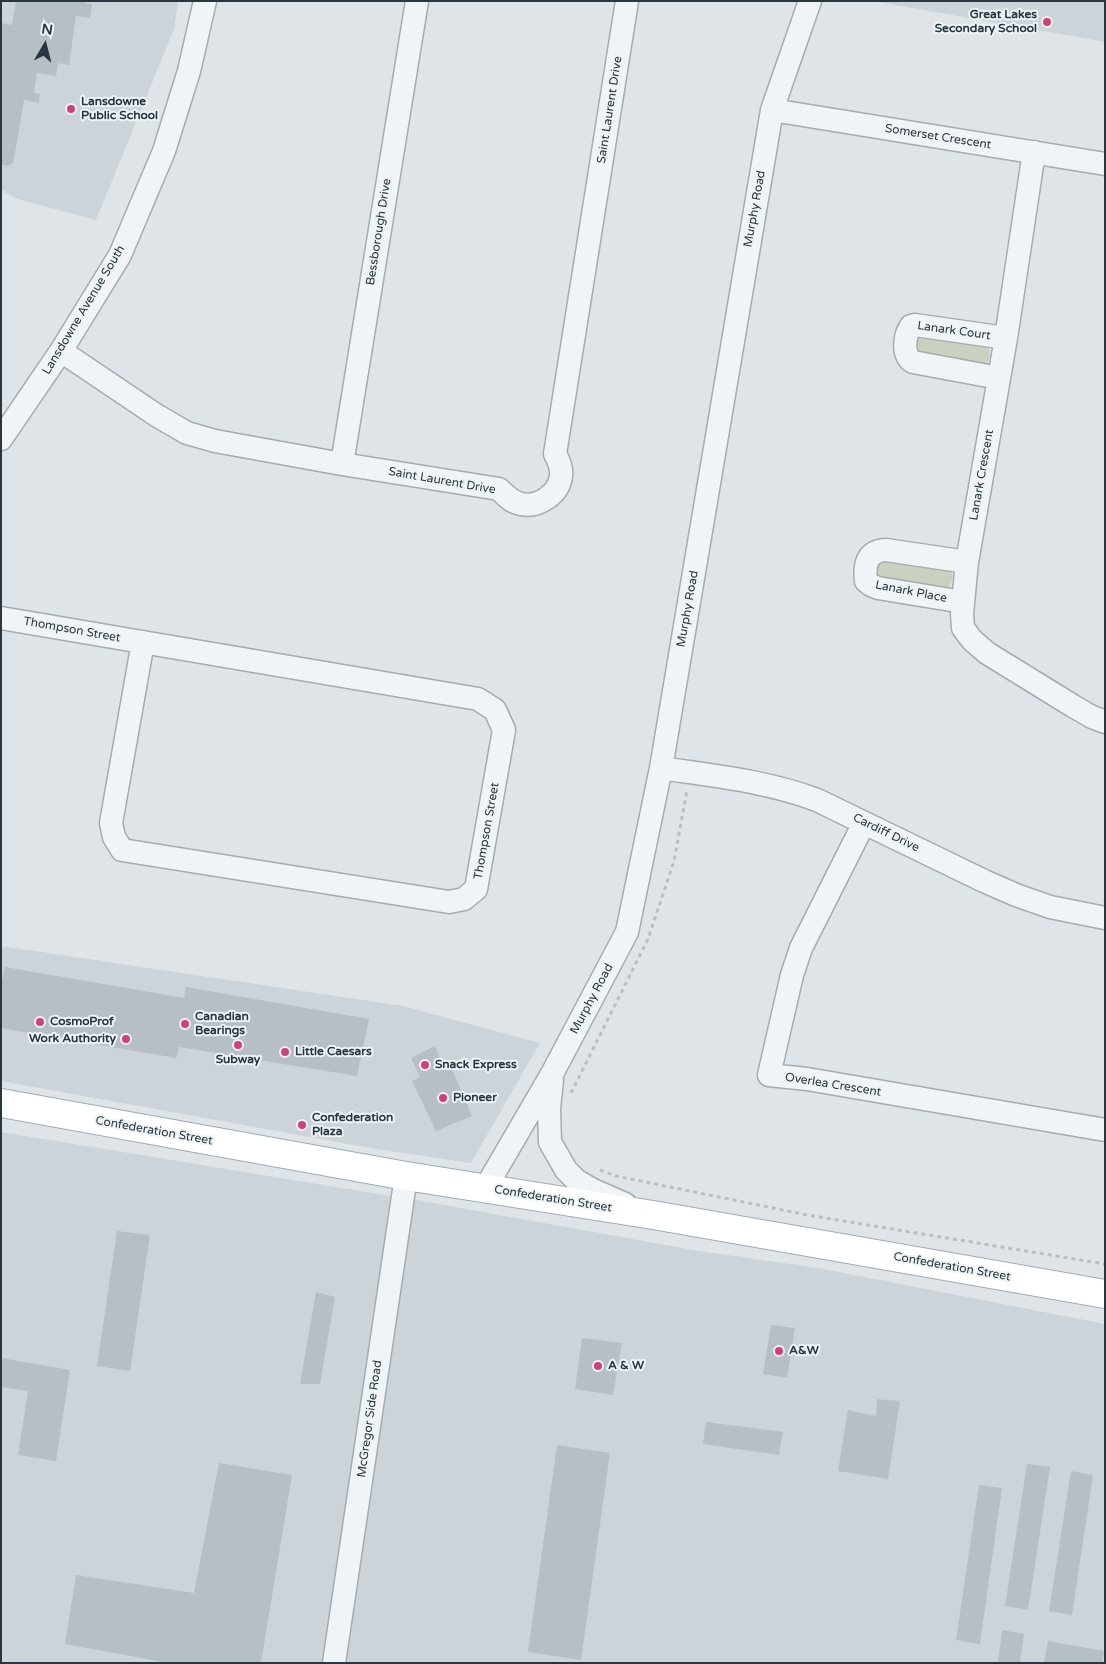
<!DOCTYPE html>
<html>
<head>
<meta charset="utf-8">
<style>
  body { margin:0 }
  #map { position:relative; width:1106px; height:1664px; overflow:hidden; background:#dee4e8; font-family:"Varela Round",sans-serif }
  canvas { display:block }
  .frame { position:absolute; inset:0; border:2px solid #27363f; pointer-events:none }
  .north { position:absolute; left:20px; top:20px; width:50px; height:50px; -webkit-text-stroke:4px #eef3f6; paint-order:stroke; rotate:8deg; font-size:14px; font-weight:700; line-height:20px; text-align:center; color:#27363f }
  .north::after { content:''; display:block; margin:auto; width:18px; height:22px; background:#27363f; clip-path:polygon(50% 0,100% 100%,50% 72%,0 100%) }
</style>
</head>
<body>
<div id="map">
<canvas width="1106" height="1664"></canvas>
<div class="frame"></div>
<div class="north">N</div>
</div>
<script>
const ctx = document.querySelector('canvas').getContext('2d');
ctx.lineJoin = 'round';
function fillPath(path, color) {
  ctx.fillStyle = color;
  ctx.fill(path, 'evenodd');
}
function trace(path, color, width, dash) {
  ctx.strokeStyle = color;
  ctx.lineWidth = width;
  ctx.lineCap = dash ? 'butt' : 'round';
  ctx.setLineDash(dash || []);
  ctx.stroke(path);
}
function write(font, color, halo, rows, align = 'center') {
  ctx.font = font + ' "Varela Round",sans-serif';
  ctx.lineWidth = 4;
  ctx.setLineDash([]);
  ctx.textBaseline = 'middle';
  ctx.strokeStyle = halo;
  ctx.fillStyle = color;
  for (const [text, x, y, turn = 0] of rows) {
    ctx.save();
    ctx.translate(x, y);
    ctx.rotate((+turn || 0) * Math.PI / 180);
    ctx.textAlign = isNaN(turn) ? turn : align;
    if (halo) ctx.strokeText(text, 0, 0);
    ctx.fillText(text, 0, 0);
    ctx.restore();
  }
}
const built = new Path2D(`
  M1,1h177l-4,28 -78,191 -82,-22 -13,-9z
  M872,1h233v41z
  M1,946l402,60 137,37 -69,120 -95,-14 -375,-68z
  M1,1132l432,71 266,48 119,17 287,56v339h-1104z`);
const green = new Path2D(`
  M919,335l65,11 4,1c3,6 2,14 -3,19l-69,-11 -1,-17z
  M877,560l74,10c3,7 1,16 -5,19l-68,-12 -3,-4z`);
const building = new Path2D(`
  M16,1h69v2l7,1 -2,14 -14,-2 -7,49 -11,-2 -2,13 -19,-3 -3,20 6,1 -1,9 -15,-3 -10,59 -2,5 -6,2 -5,-2v-105l2,-9 -2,-1v-26l11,2z
  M5,967l179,31 2,-11 183,32 -12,57 -178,-29 -3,11 -175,-30v-42z
  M435,1046l8,20 6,-4 23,54 -36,15 -24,-50 8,-4 -9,-19z
  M117,1231l33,4 -20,136 -33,-5z
  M316,1292l19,5 -15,87h-20z
  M771,1325l24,3 -8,50 -24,-4z
  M582,1338l40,5 -9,52 -38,-6z
  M1,1358l69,12 -14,91 -38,-6 10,-64 -27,-4z
  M877,1399l23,2 -12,78 -50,-8 10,-61 28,6z
  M706,1422l77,10 -4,23 -76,-11z
  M557,1445l53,8 -29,207 -53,-8z
  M219,1463l73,12 -31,188h-92l-104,-19 11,-69 118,18z
  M1027,1464l23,3 -22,143 -23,-4z
  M1071,1471l22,4 -21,140 -23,-4z
  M979,1485l23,3 -22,156 -24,-4z
  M1002,1630l22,4 -4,29h-22z
  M1048,1641l56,10 -2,12h-58z`);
const path = new Path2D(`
  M571,1093l77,-154 26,-78 13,-71
  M600,1170l16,6 191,39 298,49`);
const minor = new Path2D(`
  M772,110l333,54
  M1034,152l-28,186 -39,224 -5,51 1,15 9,12 15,13 86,53 19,11 13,5
  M61,351l95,64 31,18 28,8 127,23 157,25c6,6 12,13 22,15 17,4 38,-10 40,-28 1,-9 -2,-15 -6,-22l72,-453
  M999,378l-86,-16c-11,-7 -9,-26 -2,-36l4,-1 91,13
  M1,439l60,-88 59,-96 44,-104 25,-80 16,-70
  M342,464l75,-463
  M963,602l-85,-14 -7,-3 -5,-4c-2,-17 1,-30 20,-31l81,12
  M1,618l477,81 17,11 9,20 -28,159 -12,10 -15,3 -327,-52 -8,-13 -3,-14 32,-181
  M661,768c53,8 106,13 156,32l167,81 32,14 34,12 55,11
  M864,823l-63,125 -9,27 -23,100 38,4 298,51
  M552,1080l-3,28 1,34 16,28 11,11 16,9 32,14
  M486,1187l67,-115 74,-140 34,-164 111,-658 38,-109
  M334,1663l72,-487`);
const major = new Path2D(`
  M1,1103l405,73 247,39 452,79`);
const markers = [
  [1047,22,5,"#d04177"],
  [71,109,5,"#d04177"],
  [40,1022,5,"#d04177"],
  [185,1024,5,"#d04177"],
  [126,1039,5,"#d04177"],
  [238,1045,5,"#d04177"],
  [285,1052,5,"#d04177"],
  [425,1065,5,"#d04177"],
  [443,1098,5,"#d04177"],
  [302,1125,5,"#d04177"],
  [779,1351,5,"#d04177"],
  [598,1366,5,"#d04177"]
];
const poiNames = [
  ["Great Lakes",1037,15,"right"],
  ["Secondary School",1037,29,"right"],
  ["Lansdowne",81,102],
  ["Public School",81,116],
  ["Canadian",195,1017],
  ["Bearings",195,1031],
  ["CosmoProf",50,1022],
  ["Work Authority",116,1039,"right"],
  ["Little Caesars",295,1052],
  ["Subway",238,1060,"center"],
  ["Snack Express",435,1065],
  ["Pioneer",453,1098],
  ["Confederation",312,1118],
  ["Plaza",312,1132],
  ["A&W",789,1351],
  ["A & W",608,1366]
];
const streetNames = [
  ["Saint Laurent Drive",610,110,-81],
  ["Somerset Crescent",938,137,9],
  ["Murphy Road",755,209,-80],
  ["Bessborough Drive",379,232,-81],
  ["Lansdowne Avenue South",84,310,-59],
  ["Lanark Court",954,331,8],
  ["Lanark Crescent",982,475,-80],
  ["Saint Laurent Drive",442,481,10],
  ["Lanark Place",911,592,11],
  ["Murphy Road",688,609,-80],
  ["Thompson Street",72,630,10],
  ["Thompson Street",487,831,-80],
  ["Cardiff Drive",886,833,26],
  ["Murphy Road",592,999,-62],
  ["Overlea Crescent",833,1085,9],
  ["Confederation Street",154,1131,10],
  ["Confederation Street",553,1199,9],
  ["Confederation Street",952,1267,10],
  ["McGregor Side Road",370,1419,-82]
];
fillPath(built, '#ccd4da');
fillPath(green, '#c8d2bf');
fillPath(building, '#b6bfc5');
trace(minor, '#a3acb2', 25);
trace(major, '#9eacb4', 30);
trace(path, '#b8bfc3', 3, [4, 4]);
trace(minor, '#f1f4f6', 22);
trace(major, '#fff', 28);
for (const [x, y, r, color] of markers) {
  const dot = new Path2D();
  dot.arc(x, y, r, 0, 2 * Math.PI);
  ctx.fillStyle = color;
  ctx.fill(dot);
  trace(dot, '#eef3f6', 2);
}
write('bold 12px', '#27363f', '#eef3f6', poiNames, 'left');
write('12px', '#27363f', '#eef3f6', streetNames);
</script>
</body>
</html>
